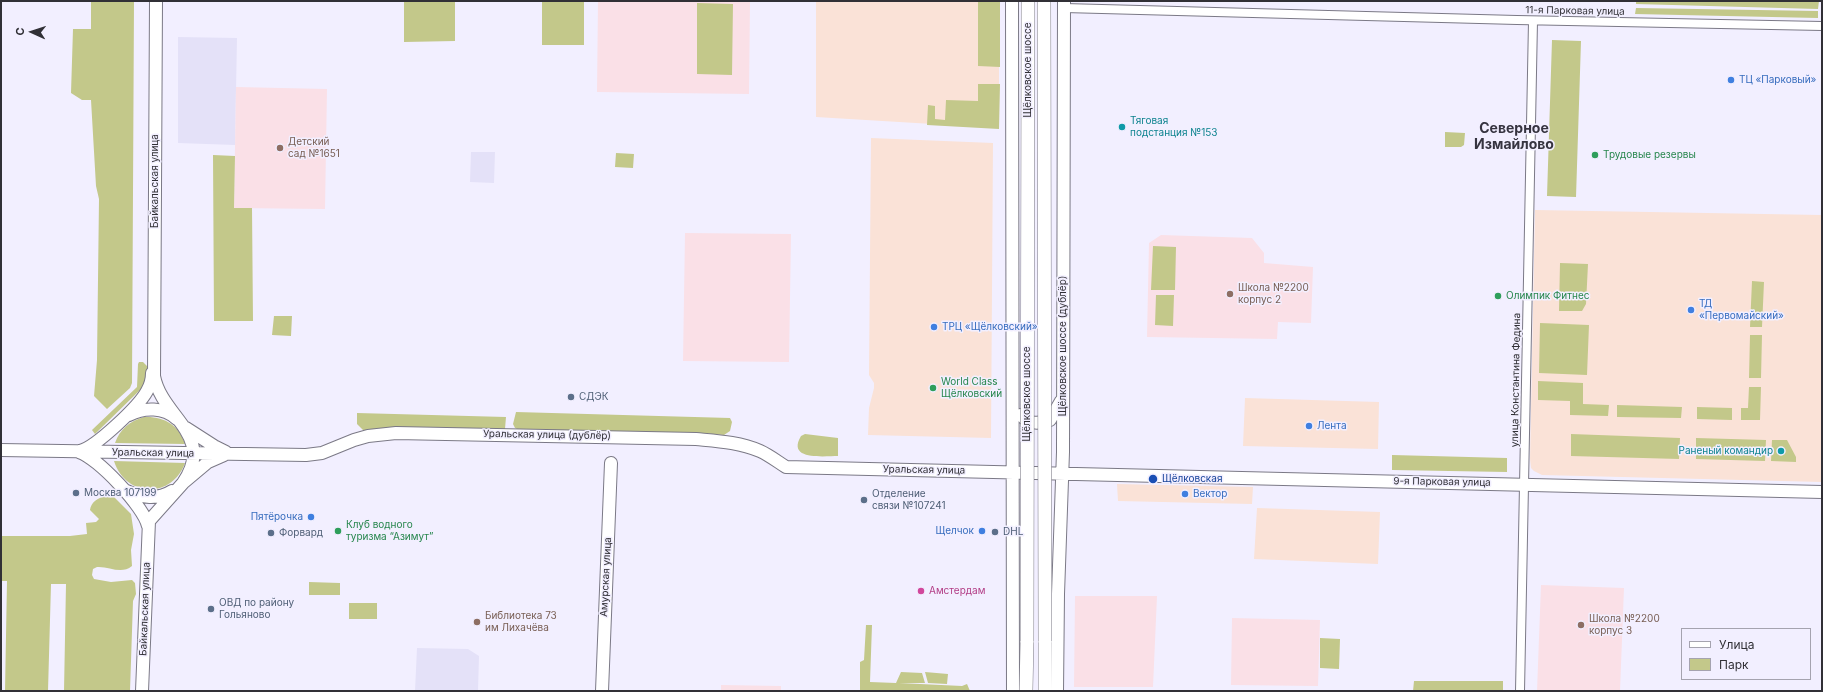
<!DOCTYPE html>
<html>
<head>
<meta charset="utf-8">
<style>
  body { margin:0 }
  #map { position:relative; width:1823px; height:692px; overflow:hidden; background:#f2efff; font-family:Inter,sans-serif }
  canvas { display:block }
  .frame { position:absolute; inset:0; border:2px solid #313036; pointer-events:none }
  .legend { position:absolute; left:1681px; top:628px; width:130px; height:52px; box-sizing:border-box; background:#f2efff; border:1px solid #a5a3af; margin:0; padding:5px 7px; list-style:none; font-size:12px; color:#313036 }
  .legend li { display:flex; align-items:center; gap:8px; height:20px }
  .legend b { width:20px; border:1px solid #a5a3af }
  .north { position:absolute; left:12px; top:12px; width:40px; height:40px; -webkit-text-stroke:3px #f2efff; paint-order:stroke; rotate:273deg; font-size:11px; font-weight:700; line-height:16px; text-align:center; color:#313036 }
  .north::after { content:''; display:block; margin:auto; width:14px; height:18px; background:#313036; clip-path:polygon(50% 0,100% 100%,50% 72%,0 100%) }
</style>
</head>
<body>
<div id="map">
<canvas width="1823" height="692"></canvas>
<div class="frame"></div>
<ul class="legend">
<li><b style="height:5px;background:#fff"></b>Улица</li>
<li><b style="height:11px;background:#c3c88a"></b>Парк</li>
</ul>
<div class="north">С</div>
</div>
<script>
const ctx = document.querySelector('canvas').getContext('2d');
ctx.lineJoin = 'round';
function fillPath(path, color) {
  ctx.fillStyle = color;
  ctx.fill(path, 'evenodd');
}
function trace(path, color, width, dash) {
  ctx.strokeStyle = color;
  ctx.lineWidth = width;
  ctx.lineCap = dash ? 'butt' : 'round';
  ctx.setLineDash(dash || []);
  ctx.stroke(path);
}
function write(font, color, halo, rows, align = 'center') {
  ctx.font = font + ' Inter,sans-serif';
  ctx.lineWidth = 3;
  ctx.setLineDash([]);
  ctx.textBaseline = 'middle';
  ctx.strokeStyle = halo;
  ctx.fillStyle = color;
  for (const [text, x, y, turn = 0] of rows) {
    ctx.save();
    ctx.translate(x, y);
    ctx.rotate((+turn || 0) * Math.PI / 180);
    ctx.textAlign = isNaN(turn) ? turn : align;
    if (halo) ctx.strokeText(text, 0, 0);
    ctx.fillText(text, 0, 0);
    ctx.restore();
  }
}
const commercial = new Path2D(`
  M816,1h183v127l-183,-11z
  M871,138l122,5 -2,295 -123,-3 1,-27 5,-20v-5l-5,-8z
  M1535,210l287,5v267l-280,-7 -8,-4 -3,-3 -1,-9z
  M1245,398l134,4 -1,47 -135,-3z
  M1117,484l136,3 -1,17 -134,-3z
  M1257,508l123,4 -2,52 -124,-5z`);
const built = new Path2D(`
  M178,37l59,1 -2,107 -57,-2z
  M471,152h24l-1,31 -24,-1z
  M417,648l51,1 11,7 -1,35h-63z`);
const education = new Path2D(`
  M598,1h152l-1,93 -152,-2z
  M236,87l91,2 -2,120 -91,-1z
  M685,233l106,1 -2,128 -106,-1z
  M1161,235l91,3 12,15v10l49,4 -2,56 -33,-1 -1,17 -130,-2 2,-94z
  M1541,585l83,3 -4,103h-83z
  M1075,596h82l-4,91h-79z
  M1232,618l88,2 -2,66 -87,-1z
  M721,685l60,1v5h-60z`);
const green = new Path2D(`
  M91,1h43l-2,382 -2,5 -23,21 -13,-13 3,-36 2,-161 -3,-13 -5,-86h-9l-11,-7 2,-64h18z
  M404,1h51v40l-51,1z
  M542,1h42v44h-42z
  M978,1h22v66l-22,-1z
  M1636,1h183l-1,8 -182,-5z
  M697,3l36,1 -1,71 -35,-1z
  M1636,8l182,3v7l-183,-4z
  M1552,40l29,1 -5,156 -29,-1z
  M978,84h22l-1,45 -72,-4 1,-20 7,1v13l10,1 1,-20 32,1z
  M1445,132l20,1 -1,12 -3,2h-16z
  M616,153l18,1 -1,14 -18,-1z
  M213,155l22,1 -1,52h18l1,113h-39z
  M1153,246l23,1 -1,43h-24z
  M1560,263l28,1 -2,40 -4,7h-23z
  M1752,281l12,1 -2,45h-12z
  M1156,295h18l-1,31 -18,-1z
  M274,316h18l-1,20 -19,-1z
  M1540,323l49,2 -2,50 -48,-2z
  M1750,335h12l-1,43h-12z
  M139,362h4l6,6 -4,15 -4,6 -46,45 -3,-4 45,-43 1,-23z
  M1538,381l45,2v21l26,1 -1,11 -38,-1v-14l-32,-1z
  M1749,387h12l-1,33h-19v-12h7z
  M1617,405l65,2 -1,11 -64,-1z
  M1697,407l35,1v12l-35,-1z
  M516,412l214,6 2,4 -2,9 -6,4 -24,-2 -179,-2 -6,-3 -2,-4z
  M357,413l149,4 -1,12 -5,1 -135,2 -8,-8z
  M144,417c20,-1 35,8 41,27l-70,-1c5,-14 15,-22 29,-26z
  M805,434l33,4v18c-13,0 -52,5 -37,-20z
  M1571,434l109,4 -1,21 -108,-3z
  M1696,438l70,2 -1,21 -69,-2z
  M1772,440h15l9,17v5l-25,-1z
  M1392,455l115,3v14l-115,-2z
  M114,461l71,2c-13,36 -59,35 -71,-2z
  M105,496h8l18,18 3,20 -3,16 1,16c-11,9 -23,0 -35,1l-4,2 -1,6 2,4 17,3 21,-2 3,3 1,11 -3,7 -3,90h-66l2,-107h-15l-3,107h-43l2,-110h-6v-45h69l17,-2 -1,-11 10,-1 3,-3 -9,-9c1,-8 8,-12 15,-14z
  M309,582l31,1v12h-31z
  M349,603h28v16h-28z
  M866,625h6l-2,57 26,1 5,-11 21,1 3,10h-26l63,3 5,-2 3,7h-110v-29l4,-2z
  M1320,638l20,1 -1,30 -19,-1z
  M925,672l23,2 -1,10 -19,-1z
  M1414,681h89v10h-90z`);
const street = new Path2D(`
  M1064,8l453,12 305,6
  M1520,691l13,-670`);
const secondary = new Path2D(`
  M156,1l-2,375c8,42 62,59 29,107
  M1012,1l1,690
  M129,415c15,-8 35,-8 48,4
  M1021,415c8,10 18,9 29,5l11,-19
  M186,428l28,18 12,6
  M1,450l305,5 16,-2 32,-13 14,-4 28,-3 300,6c21,2 43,3 64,12 9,4 18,11 26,16l1036,25
  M80,451c16,-4 59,-45 67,-60 3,-5 5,-12 5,-18
  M79,452c19,6 65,55 69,74
  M127,491c14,7 31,9 45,0
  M142,691l7,-170 34,-38 25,-21 16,-7
  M602,691l9,-228
  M1057,691l1,-97 5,-142 1,-451`);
const primary = new Path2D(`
  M1026,691l1,-50
  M1045,691v-50`);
const primaryBridge = new Path2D(`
  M1044,1l1,640
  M1027,641l1,-640`);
const markers = [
  [1731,80,4,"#3f7fe0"],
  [1122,127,4,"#0f9aa8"],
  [280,148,4,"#8d6e63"],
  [1595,155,4,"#2e9e5b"],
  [1230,294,4,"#8d6e63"],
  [1498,296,4,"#2e9e5b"],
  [1691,310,4,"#3f7fe0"],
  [934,327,4,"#3f7fe0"],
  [933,388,4,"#2e9e5b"],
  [571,397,4,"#5c6f8a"],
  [1309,426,4,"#3f7fe0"],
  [1781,451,4,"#0f9aa8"],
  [1153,479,5,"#1a4fb4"],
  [76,493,4,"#5c6f8a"],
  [1185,494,4,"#3f7fe0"],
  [864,500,4,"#5c6f8a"],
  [311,517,4,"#3f7fe0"],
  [338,531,4,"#2e9e5b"],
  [982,531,4,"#3f7fe0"],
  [995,532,4,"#5c6f8a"],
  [271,533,4,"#5c6f8a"],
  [921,591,4,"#d1479c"],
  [211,609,4,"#5c6f8a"],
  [477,622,4,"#8d6e63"],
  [1581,625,4,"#8d6e63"]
];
const streetNames = [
  ["11-я Парковая улица",1575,11,1],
  ["Щёлковское шоссе",1028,70,-90],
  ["Байкальская улица",155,181,-90],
  ["Щёлковское шоссе (дублёр)",1063,346,-90],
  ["улица Константина Федина",1516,380,-89],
  ["Щёлковское шоссе",1027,394,-90],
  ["Уральская улица (дублёр)",547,435,1],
  ["Уральская улица",153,453,1],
  ["Уральская улица",924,470,1],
  ["9-я Парковая улица",1442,482,1],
  ["Амурская улица",606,577,-87],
  ["Байкальская улица",145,609,-88]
];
const shopNames = [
  ["ТЦ «Парковый»",1739,80],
  ["ТД",1699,304],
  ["«Первомайский»",1699,316],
  ["ТРЦ «Щёлковский»",942,327],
  ["Лента",1317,426],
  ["Вектор",1193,494],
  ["Пятёрочка",303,517,"right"],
  ["Щелчок",974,531,"right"]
];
const cultureNames = [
  ["Тяговая",1130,121],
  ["подстанция №153",1130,133],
  ["Раненый командир",1773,451,"right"]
];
const educationNames = [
  ["Детский",288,142],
  ["сад №1651",288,154],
  ["Школа №2200",1238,288],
  ["корпус 2",1238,300],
  ["Библиотека 73",485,616],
  ["им Лихачёва",485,628],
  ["Школа №2200",1589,619],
  ["корпус 3",1589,631]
];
const leisureNames = [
  ["Трудовые резервы",1603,155],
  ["Олимпик Фитнес",1506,296],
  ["World Class",941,382],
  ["Щёлковский",941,394],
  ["Клуб водного",346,525],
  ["туризма “Азимут”",346,537]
];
const serviceNames = [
  ["СДЭК",579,397],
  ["Москва 107199",84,493],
  ["Отделение",872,494],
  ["связи №107241",872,506],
  ["DHL",1003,532],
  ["Форвард",279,533],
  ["ОВД по району",219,603],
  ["Гольяново",219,615]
];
const transitNames = [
  ["Щёлковская",1162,479]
];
const hotelNames = [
  ["Амстердам",929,591]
];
const districtNames = [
  ["Северное",1514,129],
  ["Измайлово",1514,145]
];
fillPath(commercial, '#fae2d7');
fillPath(built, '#e4e1f8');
fillPath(education, '#fae0e7');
fillPath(green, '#c3c88a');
trace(street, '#7b7986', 10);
trace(secondary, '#7b7986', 14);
trace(primary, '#7b7986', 14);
trace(street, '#fff', 8);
trace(secondary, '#fff', 12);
trace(primary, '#fff', 13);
trace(primaryBridge, '#7b7986', 14, []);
trace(primaryBridge, '#fff', 13);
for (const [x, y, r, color] of markers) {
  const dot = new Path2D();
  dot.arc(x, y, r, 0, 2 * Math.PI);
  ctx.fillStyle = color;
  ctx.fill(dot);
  trace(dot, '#f2efff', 1.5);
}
write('10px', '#313036', '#f2efff', streetNames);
write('10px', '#366cbe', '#f2efff', shopNames, 'left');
write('10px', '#0d838f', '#f2efff', cultureNames, 'left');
write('10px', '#785e54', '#f2efff', educationNames, 'left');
write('10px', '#27864d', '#f2efff', leisureNames, 'left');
write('10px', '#4e5e75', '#f2efff', serviceNames, 'left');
write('10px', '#164399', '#f2efff', transitNames, 'left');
write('10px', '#b23c85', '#f2efff', hotelNames, 'left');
write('bold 14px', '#363440', '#f2efff', districtNames);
</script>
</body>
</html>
